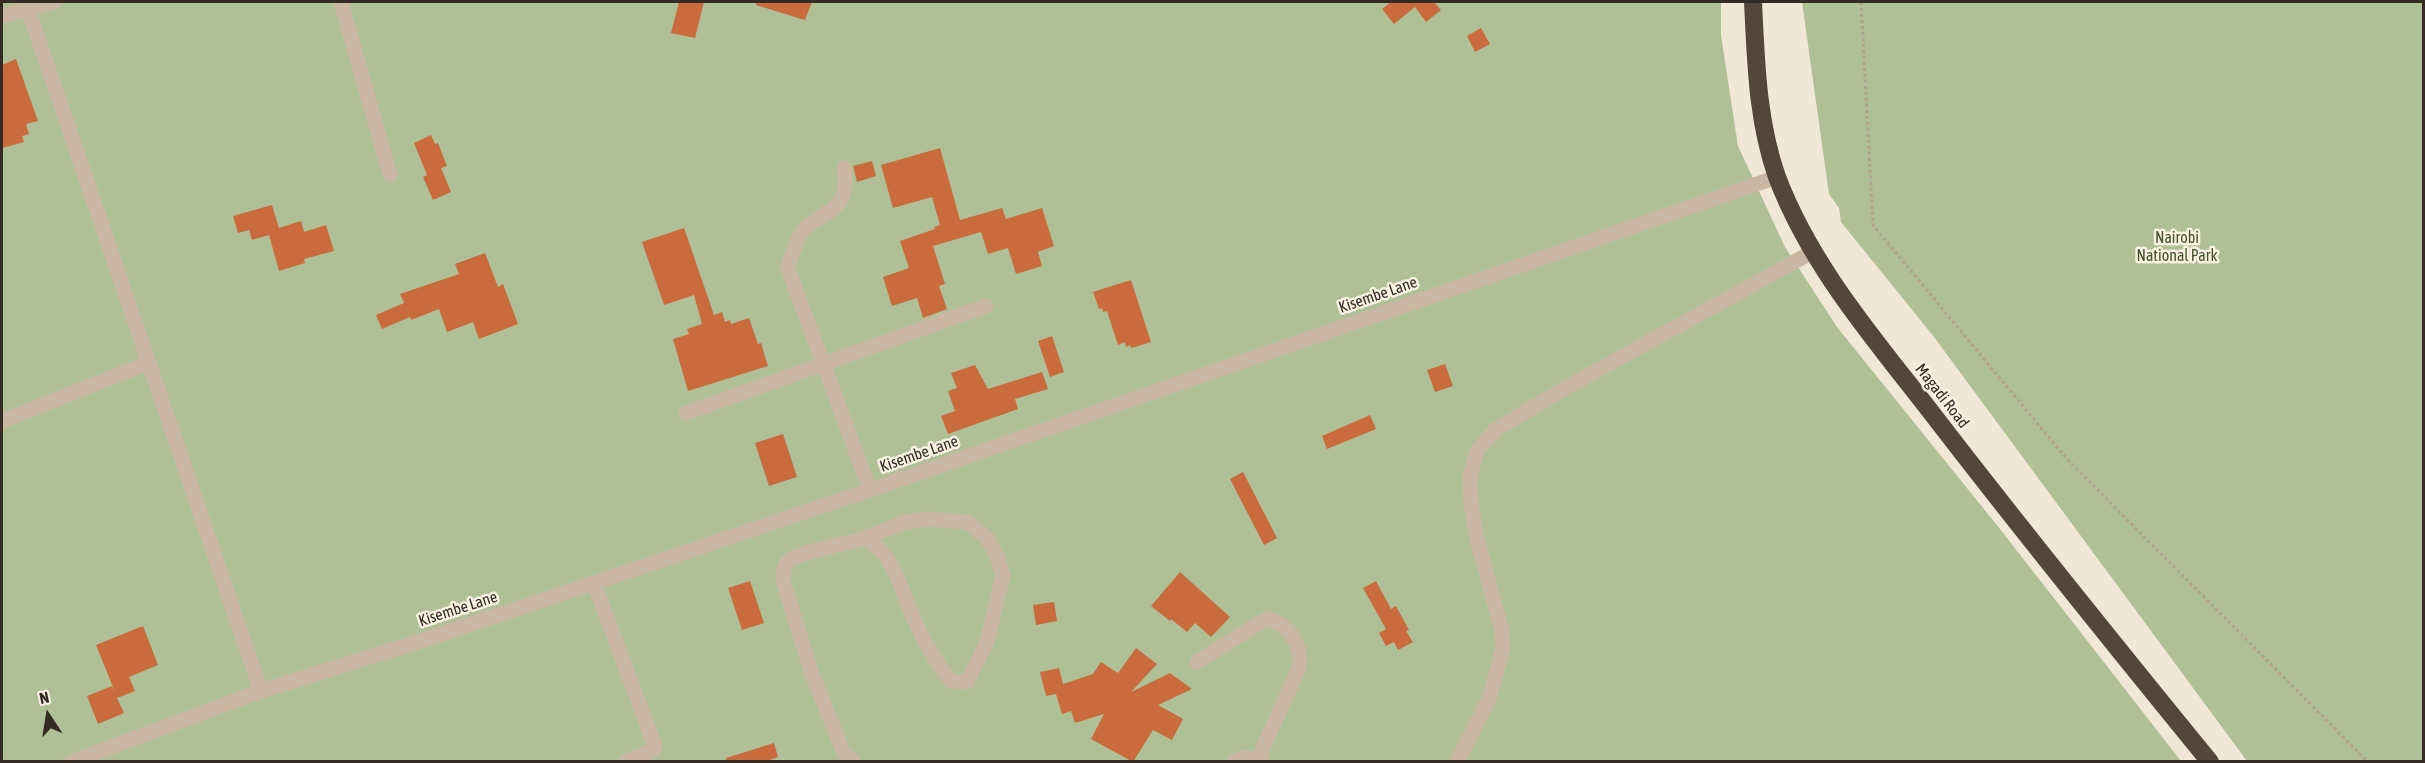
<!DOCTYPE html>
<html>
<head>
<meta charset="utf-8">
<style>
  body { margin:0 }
  #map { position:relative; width:2425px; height:763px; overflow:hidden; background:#f1e7d6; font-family:"Asap Condensed",sans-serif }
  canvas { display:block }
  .frame { position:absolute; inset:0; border:3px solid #342b25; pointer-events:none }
  .north { position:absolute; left:18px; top:685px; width:60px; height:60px; -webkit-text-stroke:4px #f9f1e2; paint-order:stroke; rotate:348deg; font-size:16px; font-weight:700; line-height:24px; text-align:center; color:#342b25 }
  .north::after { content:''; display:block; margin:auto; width:21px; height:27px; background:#342b25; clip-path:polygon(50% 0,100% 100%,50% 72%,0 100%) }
</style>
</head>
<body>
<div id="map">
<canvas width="2425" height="763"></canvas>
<div class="frame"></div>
<div class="north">N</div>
</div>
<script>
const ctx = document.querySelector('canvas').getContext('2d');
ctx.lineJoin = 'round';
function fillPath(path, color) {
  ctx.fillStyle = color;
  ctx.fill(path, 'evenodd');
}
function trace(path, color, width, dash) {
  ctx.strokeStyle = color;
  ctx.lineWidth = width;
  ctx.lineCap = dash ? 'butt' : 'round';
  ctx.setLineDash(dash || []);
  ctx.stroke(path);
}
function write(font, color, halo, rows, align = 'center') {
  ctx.font = font + ' "Asap Condensed",sans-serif';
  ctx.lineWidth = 5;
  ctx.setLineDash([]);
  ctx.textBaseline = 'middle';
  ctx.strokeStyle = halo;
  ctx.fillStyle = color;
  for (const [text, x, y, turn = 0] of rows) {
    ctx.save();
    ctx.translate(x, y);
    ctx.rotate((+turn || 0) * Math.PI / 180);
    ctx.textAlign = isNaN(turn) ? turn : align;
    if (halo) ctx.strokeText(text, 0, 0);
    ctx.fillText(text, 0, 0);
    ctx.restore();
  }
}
const green = new Path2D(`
  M2,2h1719v33l17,111 47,101 52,80 163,202 181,232h-2179z
  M1802,2h621v759h-176l-313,-424 -93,-115 -2,-14 -10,-14z`);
const building = new Path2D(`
  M679,2h25l-9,36 -24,-5z
  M756,2h56l-7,18 -49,-15z
  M1391,2h43l7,8 -15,12 -11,-15 -21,17 -12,-15z
  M1481,28l9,16 -15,8 -8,-16z
  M16,59l22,62 -12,3 3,10 -7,2 2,6 -22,6v-83z
  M431,135l4,9 3,-1 9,23 -6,2 10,24 -18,8 -10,-23 4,-2 -13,-32z
  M940,148l20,72 42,-12 4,11 36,-11 12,38 -16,6 4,14 -26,8 -8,-26 -20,6 -7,-22 -48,14 12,38 -6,2 8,23 -24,9 -6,-20 -25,8 -9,-29 26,-9 -9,-27 35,-12 -1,-2 6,-2 -8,-28 -39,11 -12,-43z
  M872,161l4,15 -19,6 -4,-16z
  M272,205l7,23 22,-7 3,11 22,-7 8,26 -30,8 1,4 -26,8 -10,-36 -17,5 -3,-10 -11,3 -5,-17z
  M684,228l30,87 8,-3 3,10 5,-2 1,4 18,-6 9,26 3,-1 7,23 -80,25 -15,-52 16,-5 -2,-5 15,-5 -8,-29 -30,10 -22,-63z
  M485,253l13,34 5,-3 15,40 -39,15 -6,-17 -26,10 -8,-23 -28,11 -1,-3 -28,12 -6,-14 28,-12 -4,-9 59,-20 -4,-10z
  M1131,280l20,62 -20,6 -1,-3 -4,2 -1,-5 -7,3 -11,-34 -4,1 -1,-4 -3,1 -6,-17z
  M1052,336l12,36 -14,5 -12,-36z
  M1445,364l8,22 -18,6 -8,-22z
  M975,365l13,24 54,-17 6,17 -33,10 3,10 -70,25 -7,-18 14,-5 -7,-20 9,-3 -6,-15z
  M1370,415l6,14 -49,20 -5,-13z
  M783,434l14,43 -28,9 -14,-43z
  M1243,472l34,66 -13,7 -34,-66z
  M1180,572l50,45 -19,20 -16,-14 -8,9 -16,-13 -1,2 -19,-15z
  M750,581l14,42 -22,7 -14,-42z
  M1376,581l15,28 5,-3 13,24 -3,1 7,11 -15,8 -4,-8 -8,4 -7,-13 7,-4 -23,-41z
  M1054,602l3,19 -21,4 -3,-20z
  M143,626l15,39 -29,12 6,14 -18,7 7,15 -26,11 -11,-28 25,-10 3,6 -19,-47z
  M1136,648l21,16 -26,28 39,-19 22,16 -34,16 25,14 -11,21 -19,-10 -20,32 -42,-23 13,-25 -29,9 -4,-12 -9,3 -6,-20 -10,2 -6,-24 19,-4 4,16 30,-10 8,-12 17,11z
  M774,743l4,14 -14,5h-38v-4z`);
const path = new Path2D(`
  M1861,2l12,223 193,233 302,304`);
const street = new Path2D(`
  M341,2l49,173
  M28,9l233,682
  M2,16l52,-14
  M844,168c5,44 -12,37 -39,60 -8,8 -12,27 -18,38l83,224
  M686,413l300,-107
  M2,421l146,-58
  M594,583l61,163 -1,4 -29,12
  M1197,662l69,-43c23,3 37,28 33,49l-41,91
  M71,762l190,-71 172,-54 437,-147 907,-313
  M853,762l-10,-11 -31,-77 -29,-93c0,-6 0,-13 4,-19 7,-9 63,-19 78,-24 30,17 36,53 50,83 9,21 21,42 36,60l16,1 20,-40 16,-67 -6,-19 -10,-18 -19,-16 -41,-3 -22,3 -40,16
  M1233,762l11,-5 19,5
  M1457,762l32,-63 14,-51 -1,-17 -25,-92 -6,-35 -1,-27 7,-26 18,-21 72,-43 247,-136`);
const highway = new Path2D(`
  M1753,2c3,59 4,118 24,175 34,90 99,164 157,239 90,117 183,232 276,346`);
const parkNames = [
  ["Nairobi",2177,238],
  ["National Park",2177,256]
];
const streetNames = [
  ["Kisembe Lane",1378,295,-19],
  ["Magadi Road",1942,396,52],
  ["Kisembe Lane",919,454,-19],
  ["Kisembe Lane",458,609,-18]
];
fillPath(green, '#afc097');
fillPath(building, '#c96b3d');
trace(path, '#b5a18d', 3, [3, 3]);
trace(street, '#c9b7a3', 15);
trace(highway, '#55463c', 18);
write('16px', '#3f5228', '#f9f1e2', parkNames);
write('16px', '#342b25', '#f9f1e2', streetNames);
</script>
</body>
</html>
